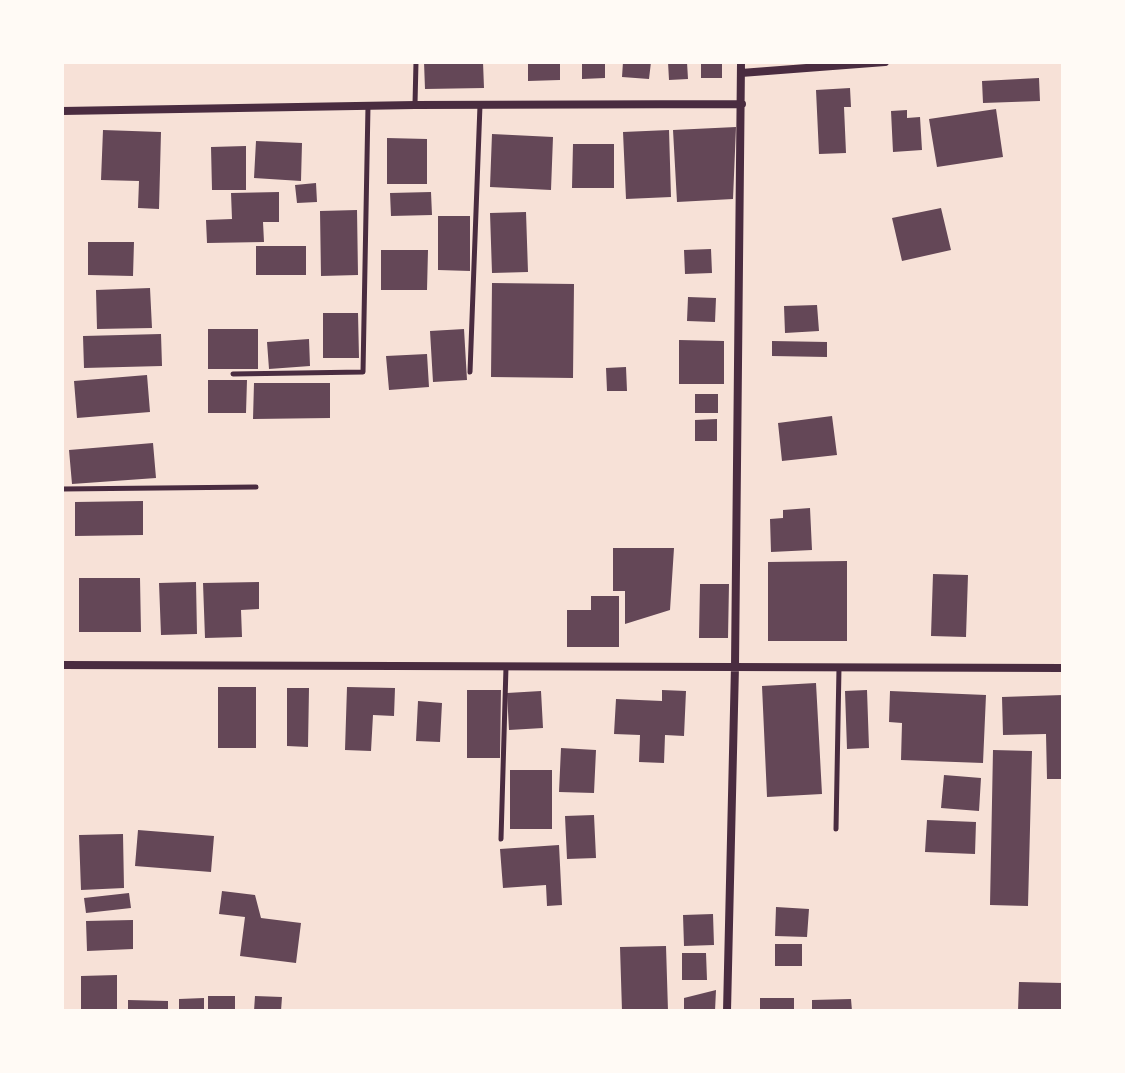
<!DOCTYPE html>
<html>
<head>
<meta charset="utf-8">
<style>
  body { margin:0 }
  #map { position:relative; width:1125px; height:1073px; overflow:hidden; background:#f7e1d7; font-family:"Roboto Condensed",sans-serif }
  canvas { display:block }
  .frame { position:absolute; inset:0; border:64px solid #fffaf5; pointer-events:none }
</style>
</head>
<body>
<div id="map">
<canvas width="1125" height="1073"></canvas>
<div class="frame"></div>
</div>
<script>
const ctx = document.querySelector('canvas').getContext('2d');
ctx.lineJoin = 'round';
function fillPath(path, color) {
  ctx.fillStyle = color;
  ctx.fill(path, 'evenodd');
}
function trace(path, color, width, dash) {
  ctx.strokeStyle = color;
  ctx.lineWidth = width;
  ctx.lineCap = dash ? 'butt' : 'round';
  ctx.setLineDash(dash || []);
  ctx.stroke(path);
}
const building = new Path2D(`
  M424,62h59l1,26 -59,1z
  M528,62h32v18l-32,1z
  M582,62h23v16l-23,1z
  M623,62h28l-2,17 -27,-2z
  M668,62h19l1,17 -19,1z
  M701,62h21v16h-21z
  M1039,78l1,23 -57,2 -1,-22z
  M850,88l1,19h-7l2,46 -27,1 -3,-64z
  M996,109l7,48 -66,10 -8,-48z
  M907,110v8l13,-1 2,33 -29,2 -2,-41z
  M736,127l-3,72 -56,3 -4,-72z
  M103,130l58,2 -2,77 -21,-1 1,-27 -38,-1z
  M669,130l2,67 -45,2 -3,-67z
  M492,134l61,3 -2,53 -61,-3z
  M387,138l40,1v45h-40z
  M256,141l46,2 -1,38 -47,-3z
  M573,144h41v44h-42z
  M246,146v44h-34l-1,-43z
  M316,183l1,19 -20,1 -2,-18z
  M279,192v30h-16l1,20 -57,1 -1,-23 26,-1 -1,-26z
  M431,192l1,23 -41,1 -1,-23z
  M941,208l10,42 -49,11 -10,-43z
  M357,210l1,65 -37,1 -1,-65z
  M526,212l2,60 -36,1 -2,-60z
  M438,216h32v55l-32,-1z
  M88,242h46l-1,34 -45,-1z
  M256,246h50v29h-50z
  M711,249l1,24 -27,1 -1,-24z
  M381,250h47l-1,40h-46z
  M492,283l82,1 -1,94 -82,-1z
  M150,288l2,40 -55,1 -1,-39z
  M688,297l28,1 -1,24 -28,-1z
  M817,305l2,26 -34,2 -1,-27z
  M323,313h35l1,45h-36z
  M208,329h50v40h-50z
  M464,329l3,51 -34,2 -3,-51z
  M161,334l1,32 -78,2 -1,-32z
  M309,339l1,27 -41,3 -2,-27z
  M679,340l45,1v43h-45z
  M772,341l55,1v15l-55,-1z
  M427,354l2,33 -40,3 -3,-34z
  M626,367l1,24h-20l-1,-23z
  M147,375l3,37 -73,6 -3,-37z
  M208,380h39l-1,33h-38z
  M254,383h76v35l-77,1z
  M695,394h23v19h-23z
  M832,416l5,39 -55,6 -4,-38z
  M717,419v22h-22v-21z
  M153,443l3,35 -84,6 -3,-34z
  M143,501v34l-68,1v-34z
  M810,508l2,42 -41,2 -1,-33 13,-1v-8z
  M613,548h61l-4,62 -45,14v-33h-12z
  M847,561v80h-79v-79z
  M933,574l35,1 -2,62 -35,-1z
  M79,578h61l1,54h-62z
  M196,582l1,52 -36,1 -2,-52z
  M259,582v27l-18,1 1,27 -37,1 -2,-55z
  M700,584h29l-1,54h-29z
  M591,596h28v51h-52v-37h24z
  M816,683l6,111 -55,3 -5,-111z
  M218,687h38v61h-38z
  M347,687l48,1 -1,28 -21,-1 -2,36 -26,-1z
  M287,688h22l-1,59 -21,-1z
  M467,690h34l-1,68h-33z
  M662,690l24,1 -2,45 -19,-1 -1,28 -25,-1 1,-27 -26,-1 2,-35 46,2z
  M867,690l2,58 -22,1 -2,-58z
  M541,691l2,37 -34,2 -2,-37z
  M890,691l96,4 -3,68 -82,-3 1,-37 -13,-1z
  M1063,695v84h-16l-1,-45 -43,1 -1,-38z
  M418,701l24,2 -2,39 -24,-1z
  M561,748l35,2 -2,43 -35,-1z
  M993,750l39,1 -4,155 -38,-1z
  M510,770h42v59h-42z
  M944,775l37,3 -2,33 -38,-3z
  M594,815l2,43 -29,1 -2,-43z
  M927,820l49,2 -1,32 -50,-2z
  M138,830l76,6 -3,36 -76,-6z
  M123,834l1,54 -43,2 -2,-55z
  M559,845l3,60 -15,1 -1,-21 -43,3 -3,-39z
  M222,891l33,4 6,23 40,5 -5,40 -56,-7 5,-39 -26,-3z
  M129,893l2,15 -45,5 -2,-15z
  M776,907l33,2 -2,28 -32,-1z
  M713,914l1,31 -30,1 -1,-31z
  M133,920v29l-46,2 -1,-30z
  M775,944h27v22h-27z
  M666,946l2,65h-46l-2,-64z
  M682,953h24l1,27h-25z
  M117,975v36h-36v-35z
  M1019,982l44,1v28h-45z
  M716,990l-1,21h-31v-13z
  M208,996h27v15h-27z
  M255,996l27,1 -1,14h-27z
  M204,998v13h-25v-12z
  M760,998h34v13h-34z
  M851,999l1,12h-40v-11z
  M128,1000l40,1v10h-40z`);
const service = new Path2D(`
  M415,104l1,-42
  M470,372l10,-267
  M233,374l130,-2 5,-266
  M62,489l194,-2
  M836,829l3,-161
  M501,839l5,-172`);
const minor = new Path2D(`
  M741,73l144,-11
  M62,111l353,-6 327,-1
  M62,665l1001,3
  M727,1011l8,-345 6,-604`);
fillPath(building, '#644757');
trace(service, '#4a2c40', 5);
trace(minor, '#4a2c40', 8);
</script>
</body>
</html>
